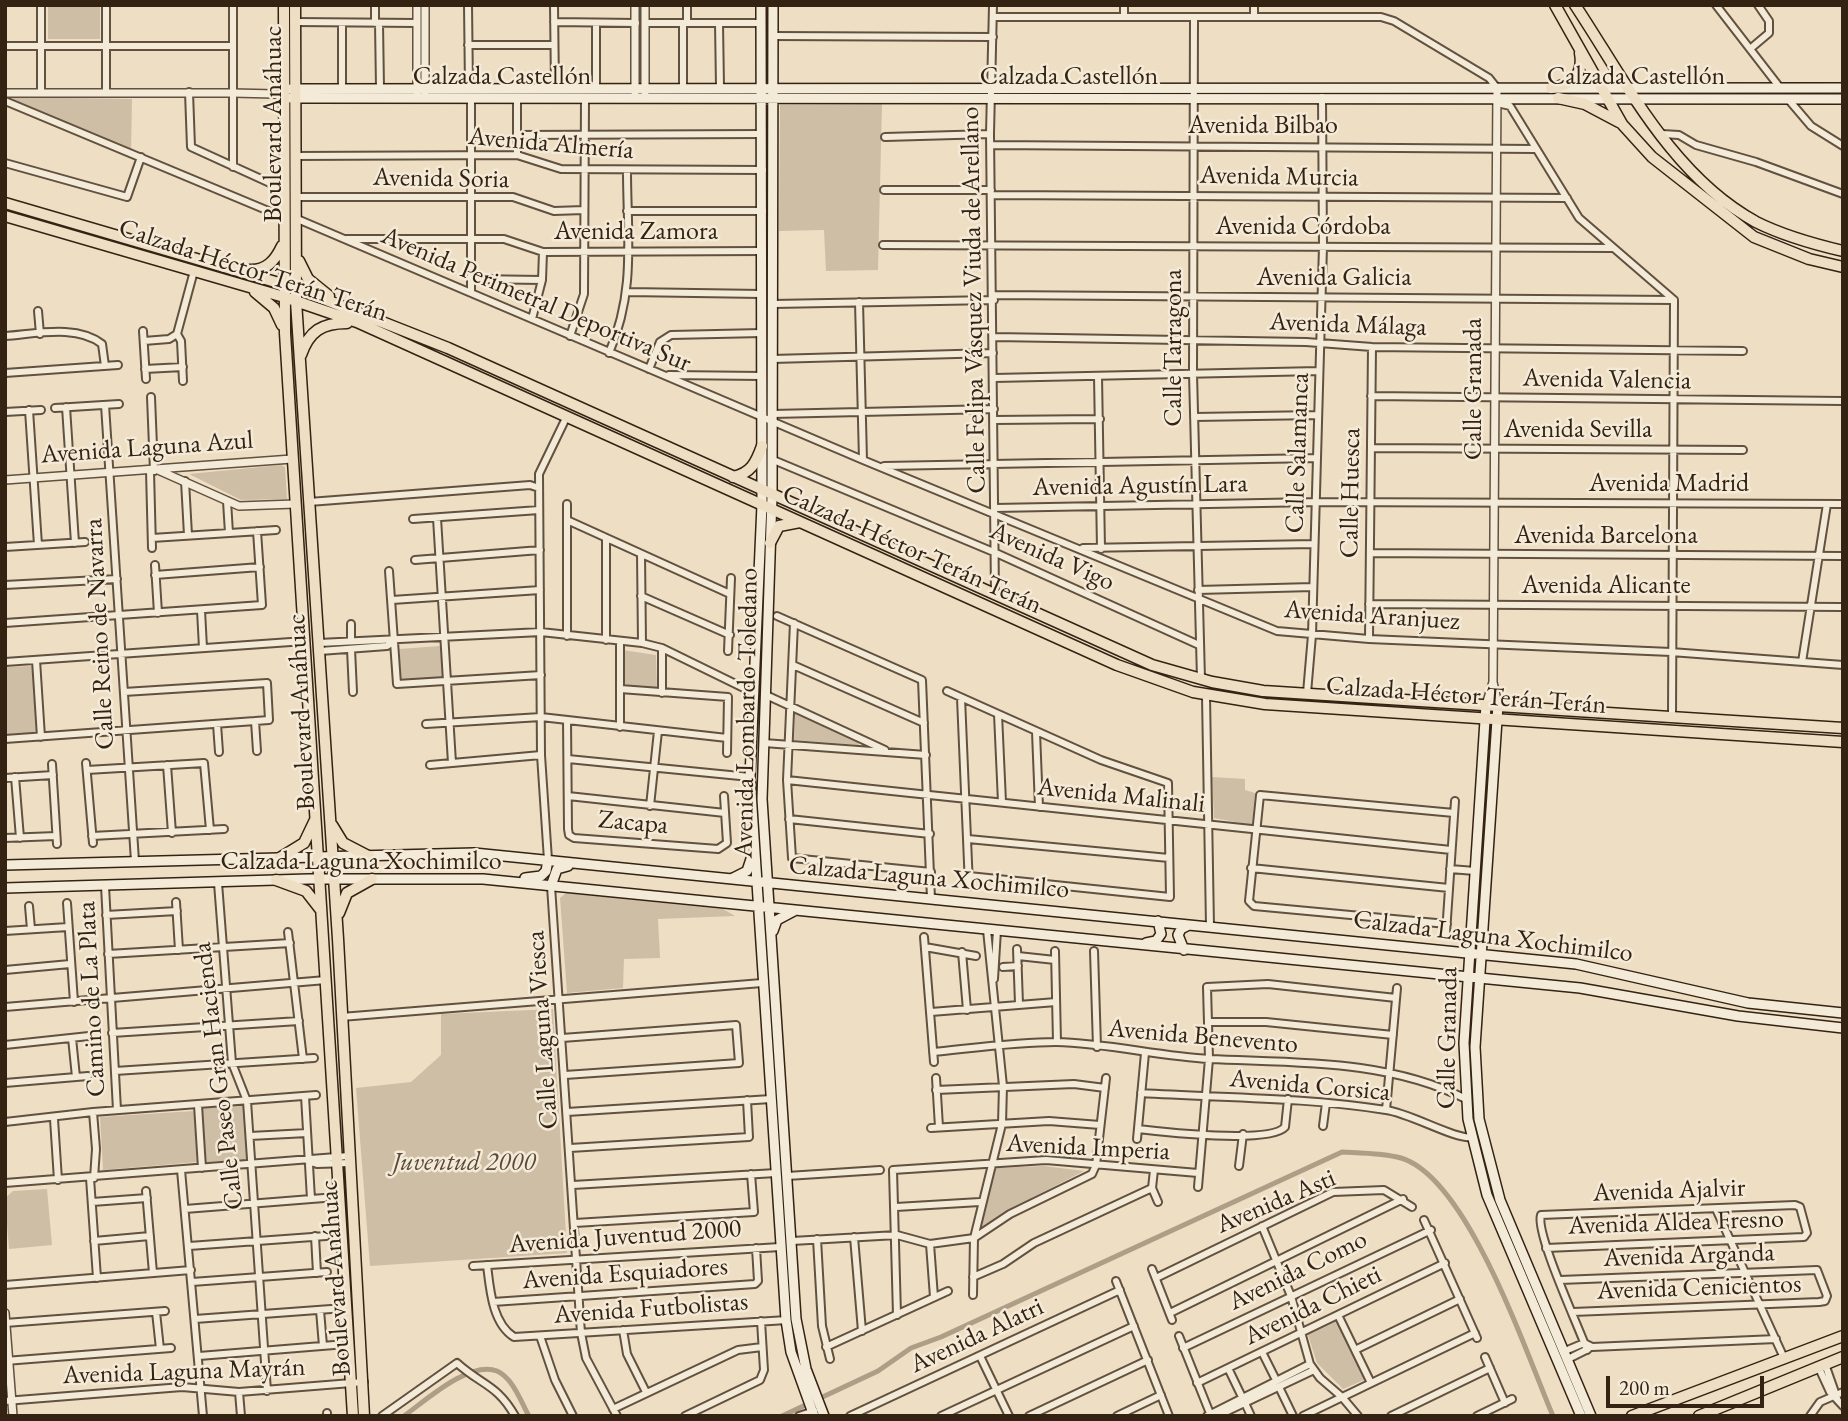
<!DOCTYPE html>
<html>
<head>
<meta charset="utf-8">
<style>
  body { margin:0 }
  #map { position:relative; width:1848px; height:1421px; overflow:hidden; background:#eedec3; font-family:"EB Garamond",serif }
  canvas { display:block }
  .frame { position:absolute; inset:0; border:7px solid #342213; pointer-events:none }
  .scale { position:absolute; left:1606px; top:1376px; width:158px; height:32px; box-sizing:border-box; border:4px solid #342213; border-top:0; padding-left:9px; font-size:21px; line-height:24px; white-space:nowrap; color:#342213; -webkit-text-stroke:5px #f4ead8; paint-order:stroke }
</style>
</head>
<body>
<div id="map">
<canvas width="1848" height="1421"></canvas>
<div class="frame"></div>
<div class="scale">200 m</div>
</div>
<script>
const ctx = document.querySelector('canvas').getContext('2d');
ctx.lineJoin = 'round';
function fillPath(path, color) {
  ctx.fillStyle = color;
  ctx.fill(path, 'evenodd');
}
function trace(path, color, width, dash) {
  ctx.strokeStyle = color;
  ctx.lineWidth = width;
  ctx.lineCap = dash ? 'butt' : 'round';
  ctx.setLineDash(dash || []);
  ctx.stroke(path);
}
function write(font, color, halo, rows, align = 'center') {
  ctx.font = font + ' "EB Garamond",serif';
  ctx.lineWidth = 5;
  ctx.setLineDash([]);
  ctx.textBaseline = 'middle';
  ctx.strokeStyle = halo;
  ctx.fillStyle = color;
  for (const [text, x, y, turn = 0] of rows) {
    ctx.save();
    ctx.translate(x, y);
    ctx.rotate((+turn || 0) * Math.PI / 180);
    ctx.textAlign = isNaN(turn) ? turn : align;
    if (halo) ctx.strokeText(text, 0, 0);
    ctx.fillText(text, 0, 0);
    ctx.restore();
  }
}
const green = new Path2D(`
  M48,5h52v34h-52z
  M5,97l127,2 -1,53z
  M882,104l-4,166 -52,1 -2,-41 -45,1 1,-126z
  M281,465l4,2 2,32 -46,1 -52,-26z
  M440,646l3,32 -42,2 -2,-31z
  M622,650l34,5 1,37 -37,-3z
  M33,666l4,67 -32,3v-69z
  M795,713l62,27 2,5 -65,-5z
  M1212,777l33,2v11l10,3 -3,32 -38,-7z
  M566,893l157,16 12,7 -77,3 2,39 -36,1 -1,29 -56,5 -7,-95z
  M553,1009l14,244 -197,13 -14,-178 55,-6 30,-27v-41z
  M245,1103l5,60 -46,3 -4,-59z
  M194,1111l3,51 -94,8 -3,-53z
  M1044,1166l40,5 -72,37 -29,19 -2,-2 14,-57z
  M47,1189l5,56 -43,4 -4,-51 8,-7z
  M1335,1320l29,56v4l-21,9 -26,-26 -10,-31z`);
const canal = new Path2D(`
  M404,1416c21,-15 66,-56 93,-45 16,7 24,31 32,45
  M782,1416l96,-45 33,-23 30,-11 401,-185c19,1 41,1 59,6 67,20 125,195 152,258`);
const minor = new Path2D(`
  M375,5v18
  M468,5l1,83
  M554,5l1,83
  M687,5v18
  M993,5l-3,129 5,460
  M1124,5v12
  M1254,5v12
  M1716,5l65,84
  M994,17h387l13,4 95,57 8,10
  M1194,17l-1,357 8,305
  M296,22l121,1
  M554,22l82,1
  M342,23v65
  M379,23l1,65
  M596,23v65
  M645,23h116
  M683,23v64
  M719,23l1,64
  M773,36l220,1
  M468,45h86
  M5,46h228
  M1750,49l19,-16v-12l-11,-16
  M189,92l2,55 92,42
  M41,93v-88
  M106,93v-88
  M517,98v57
  M1788,99l23,27 32,20
  M5,101l278,116
  M1497,103l13,3 69,112 95,82
  M1662,134l17,1 17,10 60,17 87,32
  M517,135l245,-1
  M885,137l105,-3
  M991,145l545,4
  M295,156l222,-1 44,14 202,1
  M5,163l122,34 14,-40
  M233,167v-162
  M884,190h107
  M991,195l576,3
  M295,197h218l41,14 30,-1
  M627,211h136
  M295,218l568,242 414,171 92,8 302,13 172,13
  M346,239h158l39,13 219,-1
  M883,245l730,3
  M471,279l71,1
  M628,292l134,2
  M471,293v-195
  M994,295l680,5
  M859,302l4,158
  M773,304l221,-4
  M38,311l2,23
  M532,319l10,-39 1,-28
  M143,331l3,48
  M5,336c30,-2 72,-12 97,8l3,22
  M570,336l14,-42 1,-196
  M994,337l312,5 66,5 371,4
  M144,341l25,-2 8,-5
  M609,353c27,-62 18,-117 18,-183
  M772,359l221,-6
  M145,369l38,-2
  M649,369l11,-27 11,-7 91,-2
  M5,373l113,-8
  M669,375l93,1
  M1098,376l3,173
  M994,378l325,-7
  M183,381l-2,-40 -4,-7 17,-63
  M1371,396l472,5
  M151,397l3,74
  M105,405l30,456
  M66,407l9,136
  M55,408l64,-4
  M29,410l9,135
  M5,412l36,-2
  M772,414l222,-5
  M1194,417l124,-2
  M994,420l106,-1
  M1371,448l372,2
  M771,459l225,94 203,92
  M884,466l433,-8
  M150,471l2,77
  M185,481l3,54
  M227,501l2,32
  M309,502l221,-17 9,3
  M567,504v132
  M995,508l321,-6 527,2
  M437,518l15,245
  M413,519l126,-9
  M567,520l163,74
  M152,538l124,-8
  M606,538v102
  M5,547l80,-5
  M1083,548l231,-4
  M1370,553l473,3
  M641,554l1,89
  M415,560l125,-10
  M155,565l3,48
  M389,571l8,113 144,-9
  M155,575l105,-8
  M5,585l112,-6
  M1198,590l115,-3
  M641,596l89,39
  M392,600l148,-10
  M1369,604l474,3
  M201,610l2,38
  M777,616l145,64 9,219
  M5,623l257,-18 -5,-74
  M794,623l-7,157 5,78 139,14
  M351,624v17
  M1369,639l3,-292
  M620,641v86
  M319,643l222,-11 101,11 20,5 92,45
  M662,648v45
  M351,649l2,43
  M320,651l67,-5 6,-4
  M728,651l3,-73
  M36,660l5,77
  M5,662l300,-21
  M1802,662l25,-158
  M793,665l131,58
  M620,689l108,8 -1,56
  M947,691l154,69 67,23 2,114 -201,-21
  M1307,693l5,-58 11,-389 -1,-149
  M766,695l119,55
  M1206,696l4,230
  M961,698l8,188
  M998,714l4,88
  M1672,716l2,-416
  M567,720l1,109 1,6 5,3 144,11 9,-6 -3,-47
  M255,721l2,30
  M217,724l2,28
  M426,724l115,-7 186,21
  M1036,732l3,75
  M5,739l264,-19 -2,-37 -143,9
  M764,743l162,12
  M568,759l182,18
  M86,763l7,80
  M52,764l5,80
  M167,765l5,68
  M430,765l111,-10
  M87,770l117,-7 6,67
  M15,777l5,61
  M5,778l48,-3
  M787,780l664,70
  M568,796l157,17
  M650,806l8,-75
  M789,819l141,15
  M92,836l132,-7
  M5,838l51,-2
  M968,839l201,19
  M548,860l-7,-105 -2,-281 28,-58
  M1251,868l198,20
  M1450,869l25,2
  M218,883l14,180 15,38 20,290
  M105,886l12,224
  M551,886l30,447 5,25 31,58
  M176,902l3,48
  M67,903l7,99
  M29,906l2,23
  M106,915l71,-4
  M1447,924l-193,-18 -5,-5 11,-106 194,18
  M5,931l63,-4
  M288,932l15,127
  M1446,933l9,-132
  M924,937l10,125
  M925,947l51,9
  M1017,949l2,55
  M1055,951l2,91
  M1094,951l3,96
  M962,952l5,58
  M108,954l182,-11
  M1018,956l37,4
  M1003,967l15,-1
  M5,970l65,-6
  M994,979l3,-49
  M5,1007l321,-27
  M931,1012l125,-10
  M341,1017l421,-34
  M1208,1022h58l127,13
  M112,1033l187,-12
  M72,1038l4,39
  M562,1038l174,-13 3,38 -174,12
  M5,1045l84,-9
  M933,1052c41,-4 82,-10 123,-10 51,1 102,14 154,17 85,4 177,0 256,40
  M115,1071l199,-13
  M936,1078l3,49
  M5,1083l83,-7
  M936,1090l138,-6 31,4
  M1141,1093c82,5 164,4 245,17 24,3 70,30 85,27
  M305,1096l6,103
  M198,1105l4,63
  M1386,1110l11,-122
  M93,1112l3,37 -2,29
  M567,1112l204,-13
  M54,1119l4,61
  M5,1122l88,-10 223,-17
  M1323,1126l3,-23
  M931,1128l118,-7 51,4
  M1138,1129c25,3 132,15 147,-2l3,-28
  M250,1136l57,-3
  M1137,1139l8,-86
  M570,1148l179,-11 -2,-37
  M308,1161l9,3 33,-1
  M1239,1166l4,-32
  M181,1170l22,246
  M787,1176l93,-6
  M90,1178l7,100
  M5,1183l344,-27
  M573,1185l203,-12
  M1198,1187l11,-128 -2,-72 61,-3 128,14
  M1152,1188l6,14
  M146,1191l7,82
  M92,1202l55,-4
  M896,1207l84,-5
  M185,1209l139,-11
  M1716,1209l68,149
  M1424,1220l53,118
  M575,1223l179,-11 -3,-38
  M1262,1226l29,70 19,68 10,14 22,19 16,19
  M315,1236l2,37
  M854,1237l8,94
  M817,1239l5,87 8,33
  M94,1241l56,-5
  M792,1241l105,-6 33,9 44,-6 36,-24 82,-40 4,-9 10,-87
  M930,1244l4,53
  M189,1246l137,-10
  M1546,1248l258,-11 3,-4 -7,-26 -5,-2 -254,10c-6,18 37,110 46,135
  M487,1265c3,24 5,58 27,72l273,-17
  M473,1266l307,-19
  M1152,1269l20,51
  M973,1277l30,-13 31,-21 118,-55 2,-18
  M1156,1278l177,-86 51,-2 28,17
  M1560,1280l257,-10 10,26 -2,5 -6,1 -246,10
  M1116,1281l53,135
  M192,1282l135,-10
  M5,1285l186,-15
  M973,1295l1,-57 28,-114 1,-38 -16,-156
  M493,1302l262,-18 3,-3 -2,-33
  M320,1310l3,36
  M156,1312l4,37
  M1170,1313l233,-114
  M897,1315l-4,-145 153,-10 152,13
  M1338,1315l33,68
  M195,1319l136,-10
  M5,1323l160,-12
  M623,1330l4,24 19,38
  M540,1336l15,44 18,36
  M1179,1336l32,80
  M826,1347l122,-56
  M1183,1348l248,-118
  M1355,1350l105,-51
  M1565,1351l19,-8 8,4 184,-8
  M1262,1352l14,28
  M199,1356l135,-11
  M980,1356l29,60
  M1485,1357l20,46
  M1568,1359l20,-10
  M5,1361l166,-13
  M1825,1364l12,34
  M1818,1366l12,26 13,14
  M1228,1368l14,29
  M1197,1383l248,-120
  M1279,1387l14,29
  M239,1392l2,24
  M5,1401l177,-14 57,5 125,-10
  M1245,1403l6,13
  M613,1409l125,-59 24,-3
  M327,1413v3
  M382,1416l75,-53c24,22 40,21 58,53
  M685,1416l75,-36 4,-10 -3,-49
  M799,1416l15,-5
  M850,1416l270,-126
  M941,1416l193,-90
  M1029,1416l119,-56
  M1117,1416l44,-21
  M1207,1416l103,-52
  M1217,1416l97,-46
  M1303,1416l172,-83
  M1391,1416l99,-48
  M1477,1416l35,-17
  M1810,1416l10,-14 23,-10`);
const tertiary = new Path2D(`
  M417,5v87
  M425,5v87
  M645,5v87
  M1497,88l-4,594 5,23
  M635,92v-87
  M5,93h228l42,1 9,4
  M158,470l81,36 56,-2
  M5,480l287,-21
  M1486,705l7,-23
  M5,1313l8,103`);
const secondary = new Path2D(`
  M761,5l1,500 -12,272 36,543 5,32 23,64
  M773,5l-1,491 -10,303 34,520 10,50 18,47
  M291,89l1552,-1
  M291,98l1552,1
  M1486,705l-22,338 4,76 19,76 94,221
  M1498,705l-23,342 4,72 21,81 91,216
  M5,865l469,-12 1102,111 172,39 95,10
  M525,878l16,-2 5,-5 2,-11
  M733,878l14,-7 5,-15
  M551,886l6,-17 11,-3
  M5,888l304,-9h174l1097,109 158,28 105,12
  M773,931l4,-11 17,-9
  M1146,943l10,-2 5,-7 -3,-13
  M1184,950l-6,-15 3,-6 8,-4`);
const primary = new Path2D(`
  M284,5l1,328 68,1083
  M295,5l1,296 42,638 26,477
  M5,203l291,85 152,60 704,317 60,17 51,9 580,37
  M5,216l279,81 73,25 760,343 76,27 72,12 578,38
  M299,261l9,18 21,17
  M249,270c17,1 26,-9 33,-24
  M255,292l19,16 8,17
  M301,355c8,-24 21,-32 46,-32
  M733,477c18,-4 23,-14 29,-31
  M770,543l9,-17 21,-4
  M332,825l11,18 27,14
  M278,859l26,-16 11,-23
  M276,880l30,11 14,18
  M339,913l8,-20 25,-14
  M1632,1416l211,-80
  M1699,1416l144,-59`);
const trunk = new Path2D(`
  M1555,5l67,119 30,33 102,80 55,22 34,8
  M1575,5c51,77 97,171 181,217 28,14 57,22 87,29
  M1551,88c21,-3 33,-13 29,-35
  M1558,98l27,6 34,18`);
const streetNames = [
  ["Calzada Castellón",502,77],
  ["Calzada Castellón",1069,77],
  ["Calzada Castellón",1636,77],
  ["Boulevard Anáhuac",274,124,-90],
  ["Avenida Bilbao",1263,126],
  ["Avenida Almería",551,144,5],
  ["Avenida Murcia",1279,177,1],
  ["Avenida Soria",441,179,1],
  ["Avenida Córdoba",1303,227],
  ["Avenida Zamora",636,232],
  ["Calzada Héctor Terán Terán",253,271,18],
  ["Avenida Galicia",1334,278],
  ["Avenida Perimetral Deportiva Sur",536,300,23],
  ["Calle Felipa Vásquez Viuda de Arellano",974,300,-91],
  ["Avenida Málaga",1348,325,2],
  ["Calle Tarragona",1174,348,-90],
  ["Avenida Valencia",1607,380,1],
  ["Calle Granada",1474,389,-90],
  ["Avenida Sevilla",1578,430],
  ["Avenida Laguna Azul",147,448,-4],
  ["Calle Salamanca",1298,453,-88],
  ["Avenida Madrid",1669,484],
  ["Avenida Agustín Lara",1140,486,-1],
  ["Calle Huesca",1351,493,-89],
  ["Avenida Barcelona",1606,536],
  ["Calzada Héctor Terán Terán",912,550,24],
  ["Avenida Vigo",1052,557,24],
  ["Avenida Alicante",1606,586],
  ["Avenida Aranjuez",1372,616,4],
  ["Calle Reino de Navarra",100,634,-93],
  ["Calzada Héctor Terán Terán",1466,696,4],
  ["Boulevard Anáhuac",302,712,-93],
  ["Avenida Lombardo Toledano",747,713,-89],
  ["Avenida Malinali",1121,796,6],
  ["Zacapa",633,823,5],
  ["Calzada Laguna Xochimilco",361,862],
  ["Calzada Laguna Xochimilco",929,878,5],
  ["Calzada Laguna Xochimilco",1493,937,7],
  ["Camino de La Plata",92,999,-93],
  ["Calle Laguna Viesca",543,1030,-94],
  ["Avenida Benevento",1203,1037,5],
  ["Calle Granada",1448,1038,-89],
  ["Calle Paseo Gran Hacienda",219,1076,-97],
  ["Avenida Corsica",1310,1086,5],
  ["Avenida Imperia",1088,1148,3],
  ["Avenida Ajalvir",1669,1191,-2],
  ["Avenida Asti",1276,1202,-23],
  ["Avenida Aldea Fresno",1676,1223,-2],
  ["Avenida Juventud 2000",625,1237,-4],
  ["Avenida Arganda",1689,1256,-2],
  ["Avenida Como",1298,1271,-26],
  ["Avenida Esquiadores",625,1274,-4],
  ["Boulevard Anáhuac",336,1278,-94],
  ["Avenida Cenicientos",1699,1288,-2],
  ["Avenida Chieti",1313,1306,-26],
  ["Avenida Futbolistas",651,1309,-4],
  ["Avenida Alatri",977,1336,-25],
  ["Avenida Laguna Mayrán",184,1372,-2]
];
const parkNames = [
  ["Juventud 2000",464,1163]
];
fillPath(green, '#cebea5');
trace(canal, '#af9e87', 5);
trace(minor, '#62513f', 10);
trace(tertiary, '#62513f', 10);
trace(secondary, '#342213', 12);
trace(primary, '#342213', 13);
trace(trunk, '#342213', 13);
trace(minor, '#f4ead8', 6);
trace(tertiary, '#f4ead8', 7);
trace(secondary, '#f4ead8', 9);
trace(primary, '#eedec3', 10);
trace(trunk, '#eedec3', 10);
write('26px', '#342213', '#f4ead8', streetNames);
write('italic 26px', '#5a4938', '#f4ead8', parkNames);
</script>
</body>
</html>
